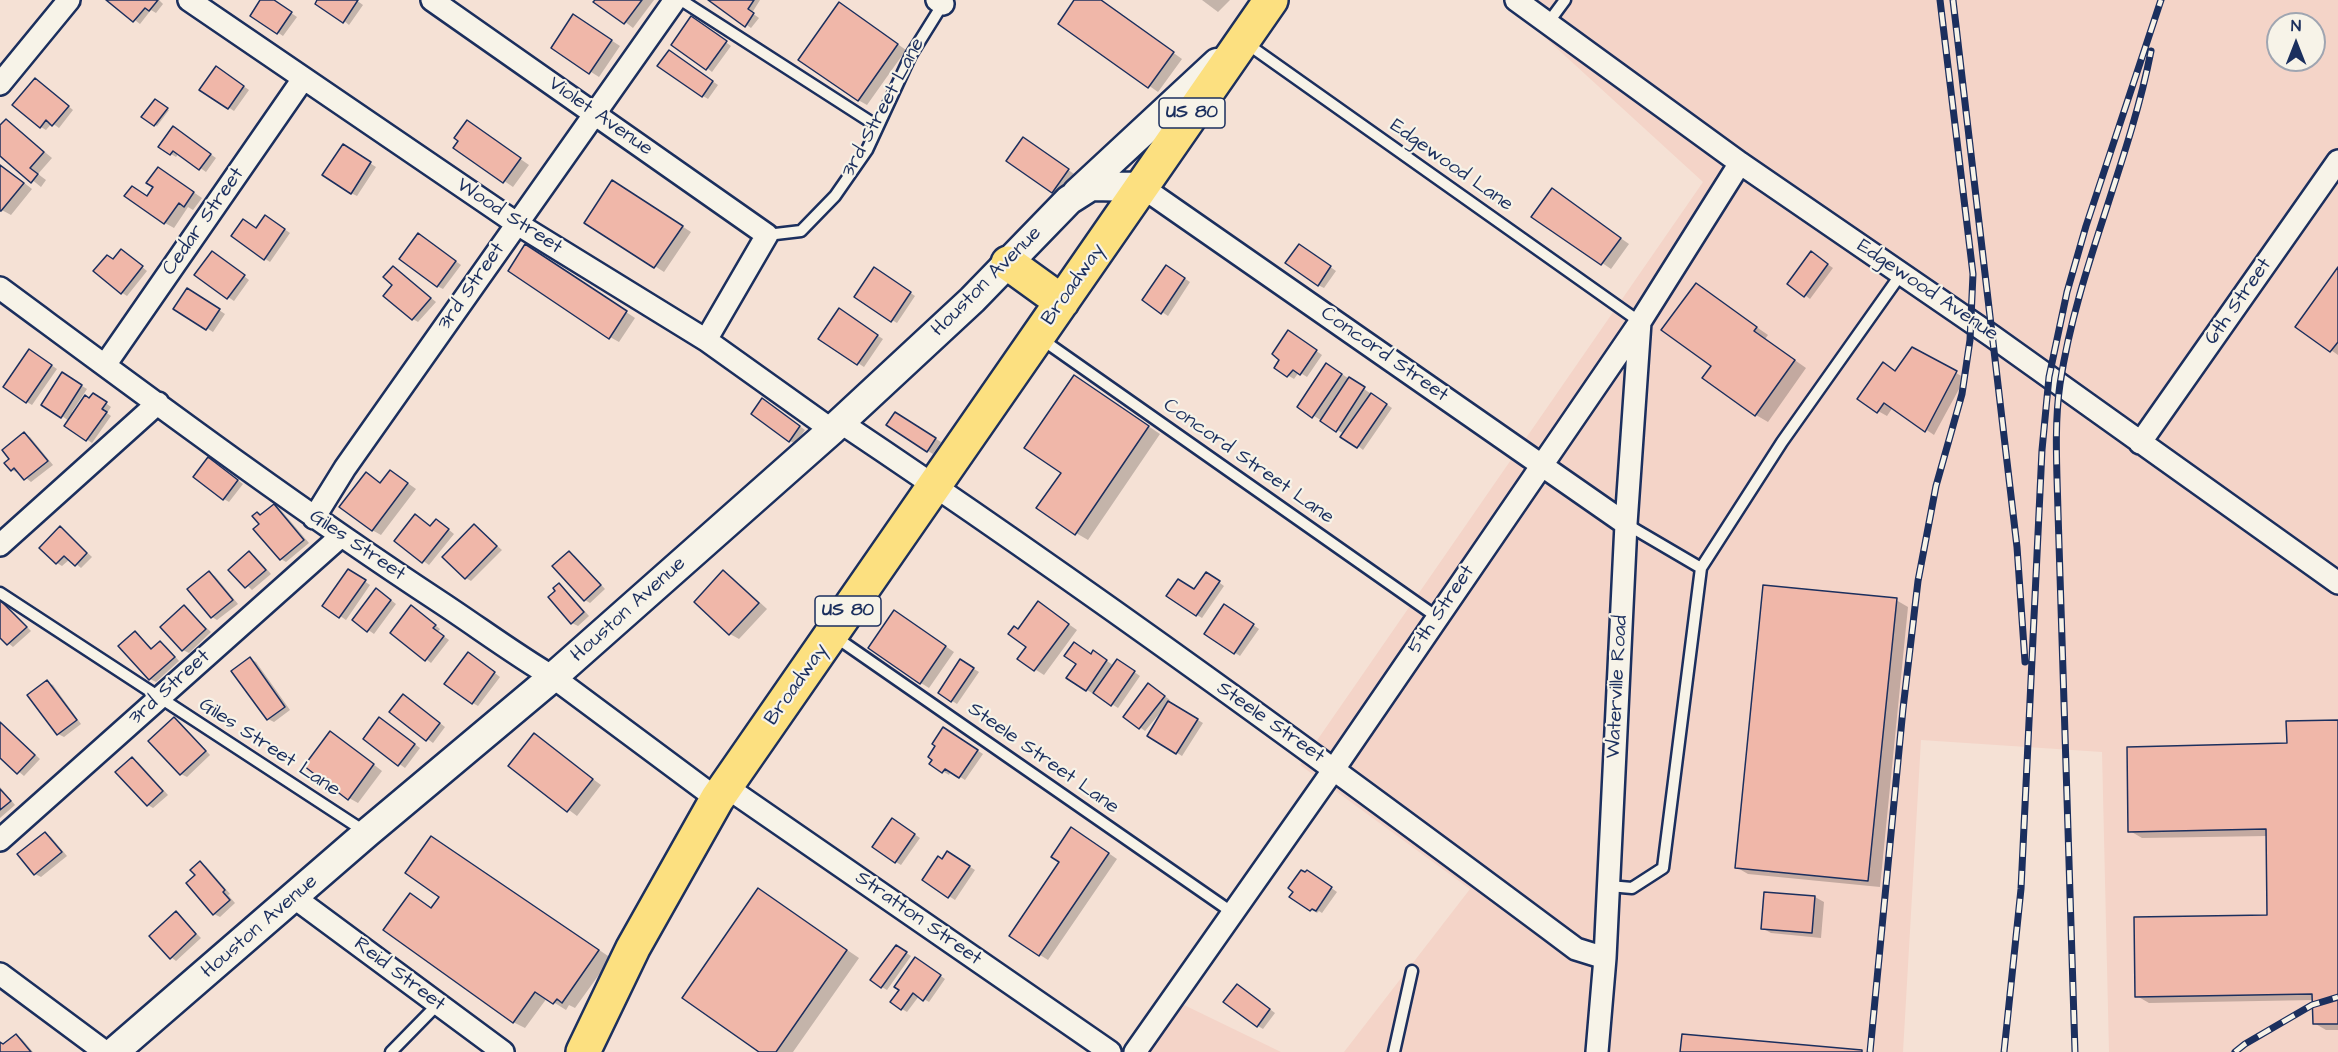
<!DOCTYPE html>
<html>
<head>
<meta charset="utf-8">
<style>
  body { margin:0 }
  #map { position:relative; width:2338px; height:1052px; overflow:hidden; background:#f5e1d5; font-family:"Architects Daughter",sans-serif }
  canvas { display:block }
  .north { position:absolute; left:2266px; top:12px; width:60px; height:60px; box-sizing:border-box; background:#f7f3e8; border:2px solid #9fa5b1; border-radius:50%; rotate:0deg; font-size:16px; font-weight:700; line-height:24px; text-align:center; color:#1b2f5e }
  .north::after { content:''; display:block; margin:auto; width:21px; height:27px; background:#1b2f5e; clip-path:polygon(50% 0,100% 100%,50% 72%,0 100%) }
</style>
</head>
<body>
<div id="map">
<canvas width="2338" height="1052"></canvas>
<div class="north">N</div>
</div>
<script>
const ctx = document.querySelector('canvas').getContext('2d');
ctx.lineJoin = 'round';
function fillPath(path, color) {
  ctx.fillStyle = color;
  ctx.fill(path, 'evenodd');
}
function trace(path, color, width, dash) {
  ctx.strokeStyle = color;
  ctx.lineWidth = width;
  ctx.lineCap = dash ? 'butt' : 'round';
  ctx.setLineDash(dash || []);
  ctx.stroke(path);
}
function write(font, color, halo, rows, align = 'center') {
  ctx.font = font + ' "Architects Daughter",sans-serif';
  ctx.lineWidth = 4.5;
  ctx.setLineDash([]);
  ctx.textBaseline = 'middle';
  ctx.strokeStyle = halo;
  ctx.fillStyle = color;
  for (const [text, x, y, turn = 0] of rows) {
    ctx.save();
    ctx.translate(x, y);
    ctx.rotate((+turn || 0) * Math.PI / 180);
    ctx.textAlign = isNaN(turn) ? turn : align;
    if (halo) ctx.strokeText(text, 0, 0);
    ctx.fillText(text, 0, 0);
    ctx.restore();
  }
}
const built = new Path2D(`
  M1504,0h834v1052h-229l-7,-300 -181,-12 -18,312h-559l126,-163 -170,-124 403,-583zM2278,24h36v36h-36z
  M1182,1004l99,48h-132z`);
const shadow = new Path2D(`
  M109,0h50l4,4 -7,9 -5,-3 -11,14z
  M262,0h10l25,17 -14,19 -31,-21z
  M319,0h37l7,5 -14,20z
  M597,0h57l-21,28z
  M711,0h49l-8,13 7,5 -8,10z
  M1076,0h24l82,59 -24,33 -98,-69z
  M1202,0h28l-12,12z
  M848,9l58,41 -39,55 -9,-5z
  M582,21l38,25 -21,31 -46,-29z
  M697,21l34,25 -19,26 -5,-4z
  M675,55l43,30 -10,14 -5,-3z
  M222,71l27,19 -15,21 -33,-22z
  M41,83l32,27 -14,18 -7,-5 -6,7 -5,-3z
  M155,101l14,9 -12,16 -14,-10z
  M6,120l46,38 -14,16 8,6 -5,7 -41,-33v-27z
  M476,128l53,37 -16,22 -57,-39z
  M179,132l37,26 -10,14 -27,-19 -3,4 -5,-3z
  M1029,142l45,32 -16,21 -5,-3z
  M343,146l33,21 -19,29 -6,-3z
  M0,164l32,25 -21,26 -11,-6z
  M167,174l35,24 -9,12 -5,-3 -14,21 -9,-5 -17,-26z
  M622,187l69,45 -27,40 -77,-50z
  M1552,190l77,54 -18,25 -78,-53z
  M271,220l19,13 -20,29 -6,-4z
  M424,238l37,27 -18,24 -6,-3z
  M1305,249l31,22 -12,17 -6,-3z
  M535,251l100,67 -16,24 -9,-5z
  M127,254l20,17 -20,25 -6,-4 -7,-31z
  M218,256l31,24 -15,21 -38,-26z
  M1817,257l16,11 -23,31 -5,-4z
  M393,267l43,35 -18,20 -5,-3 -19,-34z
  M2338,269v86l-41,-29z
  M1172,270l18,12 -22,34 -6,-4z
  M880,272l35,24 -18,27 -5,-3z
  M1696,285l72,50 -3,4 41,29 -38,54 -12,-7 -43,-49z
  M193,293l32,21 -12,18 -38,-24z
  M845,314l38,25 -19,28 -44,-29z
  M1294,335l28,20 -15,22 -8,-5 -5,7 -18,-11z
  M1913,349l52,29 -31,57 -41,-28 -6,9 -9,-5 5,-47 13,8z
  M35,354l22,15 -25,36 -5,-3z
  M1333,368l59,40 -29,42 -19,-16 -45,-27z
  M63,374l24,15 -15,23 3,1 15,-13 9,-2 12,9 -4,6 4,3 -19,27 -26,-18 3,-4 -7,-5z
  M1086,384l74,50 -72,106 -12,-7 -13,-61z
  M768,403l37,27 -10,14 -6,-4z
  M896,414l45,28 -8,12 -5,-3z
  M24,434l6,3 23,28 -22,17 -12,-10 -1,1 -6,-3 -1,-11z
  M214,462l29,22 -14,18 -5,-3z
  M366,474l16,10 17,-7 17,12 -35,46 -9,-5z
  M274,505l6,4 29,34 -23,19 -5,-3 -20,-35z
  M442,524l12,10 -25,31 -33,-24z
  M474,526l28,24 -31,31 -5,-3z
  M65,532l27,25 -11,11 -11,-9 -8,7 -5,-3z
  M250,553l5,3 16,18 -19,16 -21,-20z
  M569,553l6,3 30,33 -15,14 -5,-3z
  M724,572l8,5 35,32 -28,30 -9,-5z
  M209,573l6,3 23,28 -21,16 -5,-3z
  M354,574l16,11 -24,35 -22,-15z
  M1212,577l12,9 -22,32 -5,-3z
  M559,585l6,4 24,27 -11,10 -6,-3 -15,-32z
  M382,593l14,11 -22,30 -20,-14z
  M0,599l31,32 -18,16 -13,-11z
  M1896,600l12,7 -28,280 -132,-13 -12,-7z
  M184,607l27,25 -22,21 -6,-3z
  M1047,609l30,21 -33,45 -25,-16 9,-13 -9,-16z
  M1230,609l29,20 -19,27 -34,-22z
  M417,611l23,18 -2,3 11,8 -18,23 -5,-4z
  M903,617l51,35 -25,36 -8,-5z
  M135,633l18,16 7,-6 6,3 13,15 -23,21 -6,-3 -30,-33z
  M1091,655h8l15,11 9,-2 17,12 -22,32 -25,-16 -1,1 -5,-3z
  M474,657l26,20 -22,29 -5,-3z
  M250,659l6,3 34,48 -16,12 -6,-3z
  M966,664l13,8 -22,32 -17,-11z
  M47,682l6,3 28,39 -17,13 -6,-3z
  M1154,688l16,12 -2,2 35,21 -21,33 -33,-21 13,-21 -2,-1 -15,18 -20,-15z
  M409,699l36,28 -12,16 -42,-31z
  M174,719l6,3 30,33 -23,22 -6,-3 -31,-33z
  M2338,721v309h-12l-12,-7v-23l-165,3 -12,-7 132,-80 -2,-80 -125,2 -12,-7 158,-87z
  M0,722l40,37 -16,17 -24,-20z
  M385,722l35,26 -15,20 -40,-29z
  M949,732l34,22 -18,26 -14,-9 -2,4 -18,-11z
  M534,735l67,50 -24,31 -67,-50z
  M340,738l42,33 -24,32 -9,-5z
  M132,759l6,3 30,33 -15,13 -5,-3z
  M0,787l15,18 -15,13z
  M898,823l22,15 -19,27 -5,-3z
  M45,833l6,4 16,19 -26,21 -6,-3z
  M1081,834l36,25 -69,101 -8,-5 21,-93z
  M432,837l179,121 -36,50 -6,-3 -3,5 -19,-12 -22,30 -12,-6 -81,-113 9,-13z
  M953,856l22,14 -20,30 -31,-20 19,-20z
  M200,863l6,3 24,28 -2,1 7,8 -15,14 -6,-3 -17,-38z
  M1313,875l24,17 -15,21 -3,-2 -2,2 -26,-17z
  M759,890l100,68 -66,94h-31z
  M1815,897l9,5 -3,36 -50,-5 -9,-5z
  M176,913l25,25 -25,23 -5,-4z
  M902,950l9,6 -24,34 -5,-3z
  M921,962l24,17 -16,23 -10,-6 -12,16 -5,-3z
  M1243,989l32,24 -12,16 -5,-3z
  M16,1035l6,4 11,13h-33v-9l4,2z`);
const building = new Path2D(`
  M106,0h52l-9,11 -4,-3 -12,14z
  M260,0h14l18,12 -15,22 -27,-18z
  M317,0h41l-15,23 -28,-19z
  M595,0h47l-18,24 -31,-22z
  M708,0h46l-6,9 6,4 -9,14z
  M1074,0h27l73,52 -26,36 -90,-64z
  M839,2l59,42 -40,57 -60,-41z
  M573,14l39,26 -23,34 -38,-26z
  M691,16l36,25 -21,29 -35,-25z
  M669,50l44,31 -11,16 -45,-31z
  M216,66l28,20 -16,23 -29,-19z
  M35,78l34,28 -17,20 -6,-6 -6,8 -28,-23z
  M155,99l13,9 -14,18 -13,-9z
  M6,119l38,33 -14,16 8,6 -7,9 -31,-27v-31z
  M467,120l54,38 -18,25 -50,-35 5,-7 -4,-3z
  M173,126l38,28 -12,16 -26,-19 -3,4 -12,-8z
  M1023,137l46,32 -17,24 -46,-32z
  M343,144l28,18 -20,32 -29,-19z
  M0,165l24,18 -23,28h-1z
  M158,167l36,25 -10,15 -5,-4 -15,21 -40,-28 8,-10 15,10 6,-9 -7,-4z
  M612,180l71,46 -29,42 -70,-45z
  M1552,188l69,50 -20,27 -70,-48z
  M265,215l20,14 -21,31 -33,-24 12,-17 13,9z
  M418,233l38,28 -19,26 -38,-28z
  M525,244l102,67 -18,28 -101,-68z
  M1299,244l32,22 -13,20 -33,-23z
  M121,249l22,17 -22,28 -28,-23 14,-16 6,4z
  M212,251l33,24 -18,24 -33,-24z
  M1811,251l17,13 -24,33 -17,-13z
  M1166,265l19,13 -24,36 -19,-14z
  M393,266l38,32 -19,22 -29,-24 9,-11 -9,-8z
  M874,267l37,25 -20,30 -37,-25z
  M2338,267v75l-8,10 -35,-25z
  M1696,283l61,44 -3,4 41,29 -40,56 -53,-38 9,-12 -50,-36z
  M187,288l33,21 -14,21 -33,-21z
  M839,308l39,27 -21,30 -39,-26z
  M1288,330l29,20 -17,25 -7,-5 -6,7 -13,-9 5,-8 -7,-6z
  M1912,347l45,24 -32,61 -41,-29 -7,10 -20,-14 26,-37 12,9z
  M29,349l23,16 -26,38 -23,-16z
  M1326,363l16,11 -30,44 -15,-11z
  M62,372l20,13 -21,33 -20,-13z
  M1074,375l75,51 -74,109 -39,-27 25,-35 -37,-25z
  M1349,377l16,10 -29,45 -16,-11z
  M93,393l14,9 -5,7 5,3 -21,29 -22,-15 21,-31 4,3z
  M1371,393l16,11 -30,44 -17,-11z
  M762,398l38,28 -11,16 -38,-28z
  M895,412l41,26 -9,14 -41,-27z
  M24,432l24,29 -24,19 -10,-12 -3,3 -7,-8 5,-4 -7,-9z
  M208,457l30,23 -15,20 -30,-23z
  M390,470l18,13 -36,48 -33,-24 27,-35 14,11z
  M274,504l30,36 -24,20 -27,-31 6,-5 -7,-8 5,-4 3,3z
  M415,514l15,12 6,-7 13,10 -27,34 -28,-22z
  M474,524l23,22 -32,33 -23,-22z
  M60,526l27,27 -12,13 -11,-10 -8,8 -17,-16z
  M249,551l17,19 -21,18 -17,-18z
  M569,551l32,34 -17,16 -32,-35z
  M348,569l18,11 -27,38 -17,-12z
  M723,570l36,33 -30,32 -35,-33z
  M209,571l24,29 -22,18 -24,-29z
  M1206,572l14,9 -24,35 -30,-20 12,-17 16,10z
  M559,583l25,29 -13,12 -23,-27 7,-6 -2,-3z
  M1763,585l134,13 -29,283 -133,-13z
  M376,588l15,12 -24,32 -15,-12z
  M0,600l27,27 -20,18 -7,-7z
  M1038,601l31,23 -35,47 -17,-12 9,-12 -18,-13 6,-8 4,3z
  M1224,604l30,20 -20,30 -30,-20z
  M184,605l22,24 -24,22 -22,-24z
  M411,605l25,20 -3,3 11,8 -19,25 -35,-28z
  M894,610l52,36 -26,38 -52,-36z
  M135,631l16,18 9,-8 15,16 -26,23 -31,-34z
  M1074,642l17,12 2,-4 14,10 -21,31 -20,-13 10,-14 -12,-8z
  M468,652l27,20 -23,32 -28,-20z
  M250,657l35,50 -18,13 -36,-49z
  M960,659l14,9 -23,34 -13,-9z
  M1117,659l18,12 -24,35 -18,-13z
  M47,680l30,40 -20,15 -30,-40z
  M1148,683l17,13 -26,33 -16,-12z
  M403,694l37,29 -14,18 -37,-29z
  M1168,701l30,18 -22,35 -29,-18z
  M174,717l32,34 -26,24 -32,-34z
  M379,717l36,27 -17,22 -35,-27z
  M2338,720v304h-25l-1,-30 -177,3 -1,-80 133,-2 -1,-86 -138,3 -1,-85 160,-4 -1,-22z
  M0,722l35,33 -18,19 -17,-16z
  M943,727l35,23 -19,28 -14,-9 -3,4 -13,-9 3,-4 -4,-3 7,-11 -3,-2z
  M330,731l44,33 -26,36 -44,-34z
  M534,733l59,46 -26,33 -59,-46z
  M132,757l31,34 -16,15 -32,-34z
  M0,789l11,12 -11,9z
  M892,818l23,16 -20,29 -23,-16z
  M1071,827l38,26 -70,103 -30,-20 50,-74 -8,-5z
  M45,832l17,20 -28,23 -17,-21z
  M431,836l168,114 -37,53 -5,-4 -4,5 -18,-12 -22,31 -130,-93 27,-37 21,15 8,-11 -34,-24z
  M947,851l23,15 -22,32 -26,-18 16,-24 4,3z
  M200,861l25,29 -2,2 7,8 -17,15 -27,-32 9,-8 -5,-5z
  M1301,870l4,2 2,-2 25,17 -16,24 -4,-2 -2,2 -21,-14 4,-5 -5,-4z
  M758,888l89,62 -71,102h-17l-77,-54z
  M1764,892l51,4 -3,37 -51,-4z
  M176,911l20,23 -26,25 -21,-23z
  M896,945l11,7 -26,36 -11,-8z
  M915,957l26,18 -18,26 -10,-8 -12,17 -11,-8 9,-12 -5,-3z
  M1237,984l33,25 -13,18 -34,-25z
  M16,1034l15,18h-31v-10l3,2z
  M1682,1034l180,16v2h-182z`);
const lane = new Path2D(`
  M681,0l196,126
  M1548,23l17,-23
  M1246,43l394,279
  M767,235l34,-4 34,-35 32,-46 44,-95 33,-53
  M1040,338l397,279
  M1701,568l81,-126 119,-168
  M0,593l364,238
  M834,636l399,277
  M1609,886l23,2 31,-20 38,-300 -75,-44
  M391,1052l47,-48
  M1394,1052l18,-81`);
const street = new Path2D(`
  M189,0l327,223 190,117 126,90
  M432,0l335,235 -61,105
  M937,0l6,4
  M1516,0l224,163 252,173 346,247
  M0,84l69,-84
  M1142,187l484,337
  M0,288c145,107 289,215 440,314 38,25 74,52 113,75l164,122
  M105,365l198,-286
  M840,422c251,168 495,347 736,527l29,9
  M2140,443l198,-282
  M314,518l31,-50 330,-468
  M0,545l158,-142
  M725,786l385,266
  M0,840l340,-303
  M295,898l208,154
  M0,974l105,78
  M1135,1052l199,-283 306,-447 100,-159
  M1597,1052l8,-94 21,-434 14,-202`);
const secondary = new Path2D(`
  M1077,193l140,-130
  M114,1052l253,-219 186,-156 279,-247 140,-130 97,-100 22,-14 51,1`);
const primary = new Path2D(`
  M1008,263l54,39
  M583,1052l50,-104 84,-149 554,-799`);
const rail = new Path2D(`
  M1953,0l64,547 8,115
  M1870,1052l33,-343 15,-128 18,-95 26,-92 8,-54 3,-66 -33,-274
  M2004,1052l17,-163 21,-439 7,-73 18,-85 19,-66 75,-226
  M2075,1052l-17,-540c-1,-42 -4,-86 2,-128 17,-114 69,-220 91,-333
  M2235,1052l10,-8 67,-39 26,-8`);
const shields = [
  [1192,113,66],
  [848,611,66]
];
const shieldNames = [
  ["US 80",1192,113],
  ["US 80",848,611]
];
const streetNames = [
  ["3rd Street Lane",884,108,-62],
  ["Violet Avenue",600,117,35],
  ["Edgewood Lane",1451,166,35],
  ["Wood Street",509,217,33],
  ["Cedar Street",204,222,-55],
  ["Houston Avenue",987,282,-45],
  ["Broadway",1074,285,-55],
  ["3rd Street",472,287,-55],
  ["Edgewood Avenue",1927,291,34],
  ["6th Street",2239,302,-55],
  ["Concord Street",1384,355,35],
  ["Concord Street Lane",1248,462,35],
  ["Giles Street",357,546,34],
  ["Houston Avenue",629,610,-42],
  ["5th Street",1442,610,-56],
  ["Broadway",797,685,-55],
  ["Waterville Road",1618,687,-87],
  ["3rd Street",170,688,-42],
  ["Steele Street",1270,723,35],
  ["Giles Street Lane",269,748,33],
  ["Steele Street Lane",1043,759,35],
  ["Stratton Street",918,919,35],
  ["Houston Avenue",260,927,-41],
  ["Reid Street",399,975,37]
];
fillPath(built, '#f4d4c8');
fillPath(shadow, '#0003');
fillPath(building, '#f0b7a9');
trace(building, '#1b2f5e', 1.5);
trace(lane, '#1b2f5e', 15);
trace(street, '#1b2f5e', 26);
trace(secondary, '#1b2f5e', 33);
trace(primary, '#1b2f5e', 38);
trace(lane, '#f7f3e8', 10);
trace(street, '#f7f3e8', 21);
trace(secondary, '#f7f3e8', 28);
trace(primary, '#fce080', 33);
trace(rail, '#1b2f5e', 7);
trace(rail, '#f7f3e8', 4.5, [14]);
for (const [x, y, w] of shields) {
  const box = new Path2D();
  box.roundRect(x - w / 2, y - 15, w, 30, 4.5);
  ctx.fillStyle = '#f7f3e8';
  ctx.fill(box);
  trace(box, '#1b2f5e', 1.5);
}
write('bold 18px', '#1b2f5e', null, shieldNames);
write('20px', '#1b2f5e', '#f7f3e8', streetNames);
</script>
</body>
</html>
